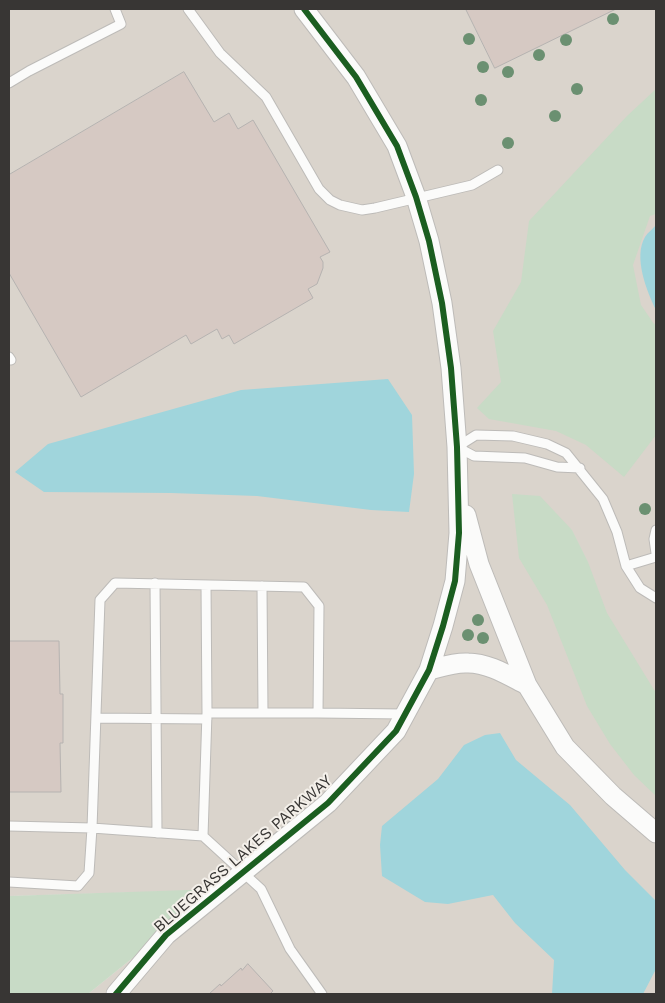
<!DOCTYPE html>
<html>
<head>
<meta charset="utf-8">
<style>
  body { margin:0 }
  #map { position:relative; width:665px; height:1003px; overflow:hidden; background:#e5e2df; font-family:"Work Sans",sans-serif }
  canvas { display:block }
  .frame { position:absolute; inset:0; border:10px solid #383634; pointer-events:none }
</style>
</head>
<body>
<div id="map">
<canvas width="665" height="1003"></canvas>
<div class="frame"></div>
</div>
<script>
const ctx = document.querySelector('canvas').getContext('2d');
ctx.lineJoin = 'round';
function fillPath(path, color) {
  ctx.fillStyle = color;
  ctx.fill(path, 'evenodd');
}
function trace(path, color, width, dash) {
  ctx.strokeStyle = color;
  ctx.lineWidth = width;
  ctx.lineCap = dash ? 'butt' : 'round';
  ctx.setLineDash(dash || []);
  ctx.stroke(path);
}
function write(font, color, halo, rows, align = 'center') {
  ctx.font = font + ' "Work Sans",sans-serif';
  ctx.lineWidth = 4;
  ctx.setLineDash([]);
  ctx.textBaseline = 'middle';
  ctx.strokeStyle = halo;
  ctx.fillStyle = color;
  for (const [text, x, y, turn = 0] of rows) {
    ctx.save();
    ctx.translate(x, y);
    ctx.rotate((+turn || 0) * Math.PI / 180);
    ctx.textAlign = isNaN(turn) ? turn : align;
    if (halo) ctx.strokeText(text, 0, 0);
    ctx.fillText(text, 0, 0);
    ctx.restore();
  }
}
const built = new Path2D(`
  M9,9h647v985h-568l129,-104 -208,6z`);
const green = new Path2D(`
  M656,89v125l-6,2 -17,49 8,40 13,19 2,-1v112l-32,42 -38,-32 -30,-14 -67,-12 -12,-11 24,-26 -8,-51 28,-49 8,-61 98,-105z
  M512,494l28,2 32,34 16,32 19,51 49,80v103l-22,-21 -24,-31 -23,-38 -40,-101 -28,-47z
  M218,889l-130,105h-79v-98z`);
const water = new Path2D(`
  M656,225v85c-9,-18 -23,-53 -11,-73 3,-5 8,-8 11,-12z
  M388,379l24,36 2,59 -5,38 -38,-2 -114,-14 -86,-3 -127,-1 -29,-20 33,-28 193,-54z
  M500,733l16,27 54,45 55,65 31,31v68l-13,25h-91l2,-34 -39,-37 -22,-28 -45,9 -23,-2 -43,-26 -2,-31 2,-19 56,-47 26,-34 21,-10z`);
const building = new Path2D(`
  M466,9h150l-121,59z
  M184,72l30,50 15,-9 9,16 15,-9 77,132 -10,5 3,5v6l-6,16 -9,5 5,9 -79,46 -5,-9 -7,4 -5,-10 -26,15 -5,-9 -105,62 -72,-124v-98z
  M9,641h50l1,53h3v49h-3l1,49h-52z
  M248,964l25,27 -3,3h-61l11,-10 1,2 20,-18 1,2z`);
const service = new Path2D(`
  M188,9l32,44 46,44 53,92 11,11 10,5 22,5 13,-2 97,-23 26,-15
  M9,83l20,-12 92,-47 -6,-15
  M9,357l2,3
  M580,468l-23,-1 -32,-9 -51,-2 -17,-9 19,-12 37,1 34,8 19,9 37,46 14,33 9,34 14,22 16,10
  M656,530l-2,9 2,14
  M626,566l30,-9
  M155,583l2,250
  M206,585l1,128
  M262,586l1,127
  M96,718l111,1
  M9,826l83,2 -3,45 -11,13 -69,-4
  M203,836l4,-123h111
  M322,994l-32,-45 -29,-60 -58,-53 -111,-8 8,-228 15,-17 189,4 15,19 -1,107 86,1`);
const minor = new Path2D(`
  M466,515l13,49 48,121 38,62 48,49 43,37
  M429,670c12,-3 26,-8 39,-7 21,0 41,13 59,22
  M116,994l50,-59 162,-132 68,-72 33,-61 14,-44 12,-45 4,-48 -2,-86 -6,-79 -9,-65 -13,-62 -13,-44 -19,-51 -41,-69 -52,-68`);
const cycleway = new Path2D(`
  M116,994l50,-59 162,-132 68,-72 33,-61 14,-44 12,-45 4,-48 -2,-86 -6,-79 -9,-65 -13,-62 -13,-44 -19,-51 -41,-69 -52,-68`);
const trees = [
  [613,19],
  [469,39],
  [566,40],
  [539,55],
  [483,67],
  [508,72],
  [577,89],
  [481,100],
  [555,116],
  [508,143],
  [645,509],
  [478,620],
  [468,635],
  [483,638]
];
const streetNames = [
  ["BLUEGRASS LAKES PARKWAY",243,854,-41]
];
fillPath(built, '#dad4cc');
fillPath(green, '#c8dbc6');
fillPath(water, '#a0d5dc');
fillPath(building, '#d6c9c3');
trace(building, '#b6b3b1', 1);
trace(service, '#bdbbb8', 11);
trace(minor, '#bdbbb8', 21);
trace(service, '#fbfbfa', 9);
trace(minor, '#fbfbfa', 19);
trace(cycleway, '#1b5e20', 6);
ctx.fillStyle = '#6b9071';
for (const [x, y] of trees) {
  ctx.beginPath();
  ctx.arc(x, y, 6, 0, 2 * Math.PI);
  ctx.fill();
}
write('16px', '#383634', '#f4f0ea', streetNames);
</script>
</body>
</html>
